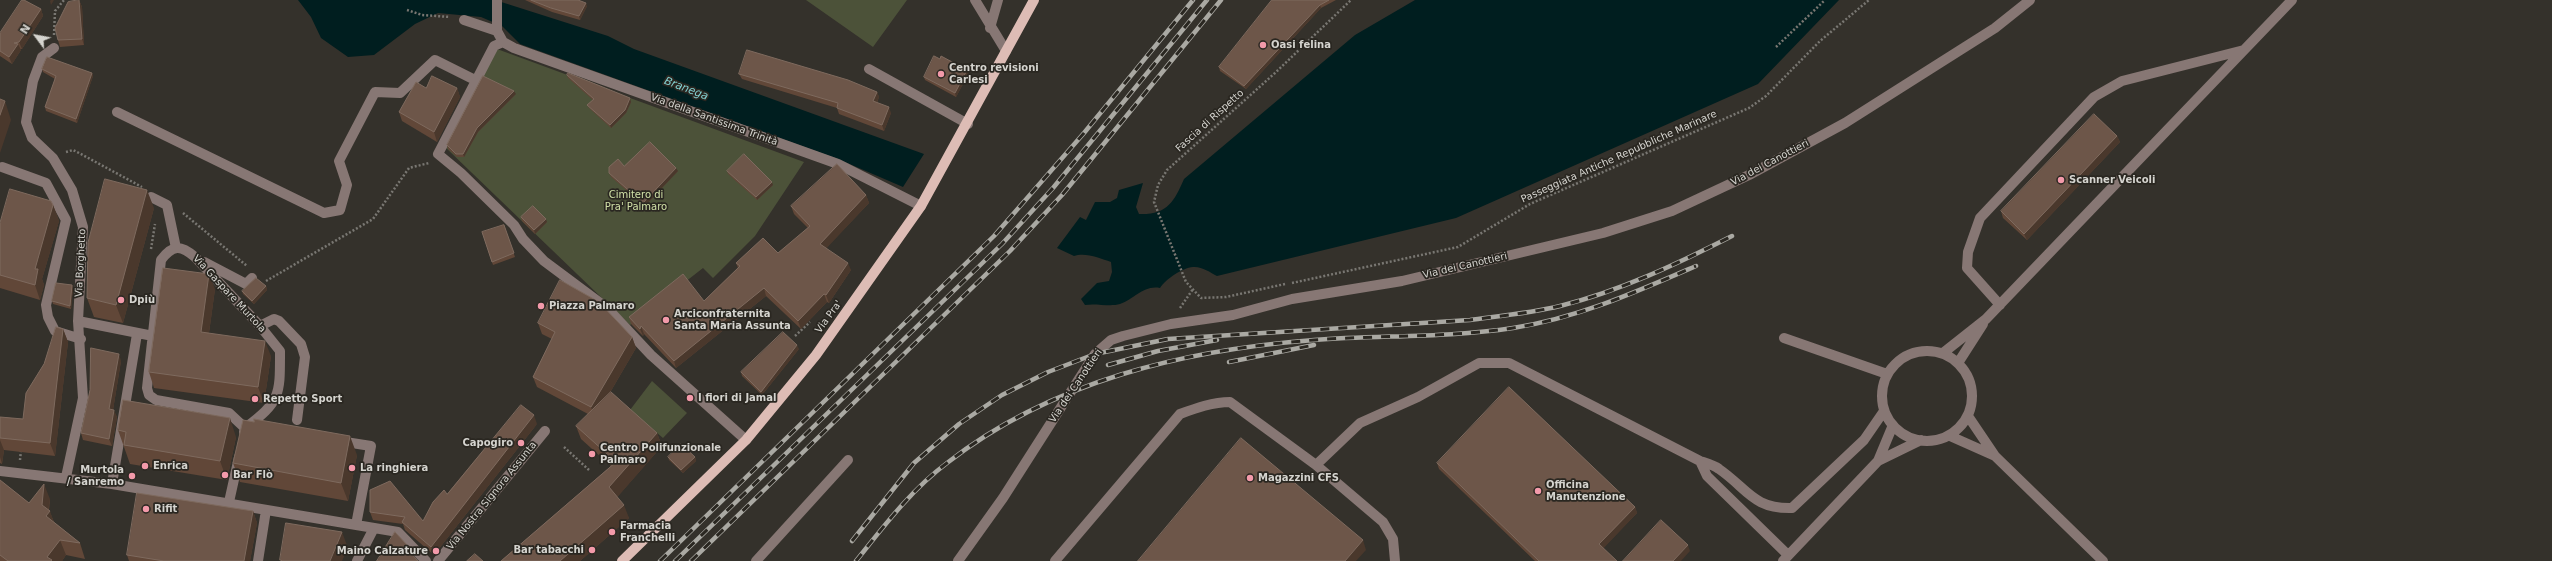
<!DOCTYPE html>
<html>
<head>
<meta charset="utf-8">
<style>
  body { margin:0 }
  #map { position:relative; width:2552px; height:561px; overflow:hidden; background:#34312b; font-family:"DejaVu Sans",sans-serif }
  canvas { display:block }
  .north { position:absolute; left:16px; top:16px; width:40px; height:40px; -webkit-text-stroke:3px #2a2721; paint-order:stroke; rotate:302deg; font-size:11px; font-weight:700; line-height:16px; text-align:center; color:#d5d4cf }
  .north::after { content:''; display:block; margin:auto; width:14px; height:18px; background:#d5d4cf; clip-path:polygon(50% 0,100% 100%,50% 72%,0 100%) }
</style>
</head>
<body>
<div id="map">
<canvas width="2552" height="561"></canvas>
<div class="north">N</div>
</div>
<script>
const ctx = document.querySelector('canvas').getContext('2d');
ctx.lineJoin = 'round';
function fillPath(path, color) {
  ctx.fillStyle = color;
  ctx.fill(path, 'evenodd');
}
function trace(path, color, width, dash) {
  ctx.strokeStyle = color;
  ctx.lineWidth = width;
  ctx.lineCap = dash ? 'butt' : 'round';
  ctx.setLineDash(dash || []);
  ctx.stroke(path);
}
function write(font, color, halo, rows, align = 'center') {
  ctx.font = font + ' "DejaVu Sans",sans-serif';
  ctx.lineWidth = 3.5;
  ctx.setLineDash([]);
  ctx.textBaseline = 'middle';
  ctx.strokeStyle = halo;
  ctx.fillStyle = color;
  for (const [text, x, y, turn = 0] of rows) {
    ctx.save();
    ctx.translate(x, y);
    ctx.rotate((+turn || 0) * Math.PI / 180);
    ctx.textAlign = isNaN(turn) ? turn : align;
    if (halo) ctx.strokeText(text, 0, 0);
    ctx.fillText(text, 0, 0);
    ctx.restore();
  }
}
const green = new Path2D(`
  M806,0h101l-34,47z
  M497,49l307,113 -49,74 -42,42 -10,-10 -73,57 -185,-178z
  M652,381l35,32 -24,25 -33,-28z`);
const water = new Path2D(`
  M298,0h197l113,36 26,13 290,105 -21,33 -65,-28 -318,-115 -18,-18 -21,-9 -43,-4 -23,11 -41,31 -26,2 -27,-19 -10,-21z
  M1415,0h424l-81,84 -302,134 -239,58c-7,-4 -16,-10 -24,-9 -11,1 -27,12 -33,21 -17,-3 -25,11 -40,16 -10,3 -24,-1 -35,1l-4,-6 16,-16 12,-2 3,-9 -1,-10c-11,-4 -26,-10 -37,-6l-17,-8 23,-31 6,3 9,-18h15l7,-4 2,-8 24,-7 -7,24 3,7c28,1 35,-12 45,-35l171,-144z`);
const path = new Path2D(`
  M407,10l15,5 28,2
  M54,35l1,-24 9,-11
  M1776,47l49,-47
  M66,152l7,-2 6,3 63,34
  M183,213l64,53
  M151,249l4,-25
  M266,281l107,-62 36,-51 20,-5
  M1292,283l166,-36 72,-43 219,-96 17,-12 54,-55 49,-41
  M1285,284l-59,13 -25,1 -15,-16 -32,-80 4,-17 9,-15 108,-97 76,-73
  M1180,308l13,-19
  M795,336l15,-14
  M564,447l25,23
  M20,460l1,-10`);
const minor = new Path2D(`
  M497,0v31
  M975,0l31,51
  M464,20l33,11 6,11 11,6 324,116 83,42
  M990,28l8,-28
  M503,42l-9,4 -56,108 23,19 53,52 9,14 21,22 63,47 44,47 95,85
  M54,48l-12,9 -9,24 -7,41 6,16 21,20 19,32 11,37 -5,94 5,77 -17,79
  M869,69l99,55
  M117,112l207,101 16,-3 7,-25 -8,-24 36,-69 25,1 35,-33 40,20
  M2,167l44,16 20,37 -20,85 2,12 7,14 26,8
  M151,197l16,8 9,43
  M204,262l42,22 6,-6
  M2000,305l-33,-37 1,-16 12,-34 114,-121 28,-16 122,-31
  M78,321l75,15
  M260,326l14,-7 5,2 22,23 4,13 -8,63
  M1784,338l103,36
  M1882 396a45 45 0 1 1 90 0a45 45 0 1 1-90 0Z
  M1943,353l43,-34 306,-319
  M1958,363l25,-39
  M1968,416l27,40 108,105
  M244,432l1,-4c36,-27 35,-33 35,-77l-20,-25 -65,-69c-14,-12 -22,-13 -34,3l-14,128 2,7 7,5 73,13 16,15
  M1950,436l45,20
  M339,441l32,5 -15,79
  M1700,461l7,15 81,79
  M1878,461l15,-36
  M1316,465l44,-42 58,-26 61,-34h30l191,98c6,2 14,4 19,8 29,20 34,40 73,39l72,-68 20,-29
  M0,471l112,13 286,48 28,29
  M112,484l25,-150
  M229,502l10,-45
  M258,561l8,-51
  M357,561l17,-33
  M438,561l107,-130
  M756,561l92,-101
  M958,561l45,-63 92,-144 16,-14 12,-4 48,-12 62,-9 59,-16 110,-18 201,-48 69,-22 77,-36 96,-52 150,-95 35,-28
  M1055,561l125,-147c16,-6 33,-12 50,-12l86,63 67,57 10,17 2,22
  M1783,561l95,-100 43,-21`);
const major = new Path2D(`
  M622,561l124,-121 70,-85 105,-149 113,-206`);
const rail = new Path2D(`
  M1229,362l85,-17
  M1108,365l50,-14 59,-11
  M852,541l62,-78 45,-39 43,-29 46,-23 47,-18 73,-15 302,-19c30,-4 61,-7 90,-14 60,-15 117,-42 172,-70
  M660,561l334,-325 90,-103 109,-133
  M675,561l327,-317 51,-56 154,-188
  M691,561l319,-310 52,-56 159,-195
  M856,561c28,-35 55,-71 91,-98 105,-82 237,-113 367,-123 66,-5 133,-2 199,-12 65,-10 123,-36 183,-62`);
const wall = new Path2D(`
  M79,0l3,7 2,38 -24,2 -2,-7z
  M525,0h53l9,6 -7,14 -28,-8z
  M1272,0h64l-15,8 -75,81 -26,-18 -1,-4z
  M41,9l2,7 -21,33h-2l1,1 -9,14 -12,-8v-23z
  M940,59l27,11 2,3 -13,24 -31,-17 -1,-3z
  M42,69l50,4 1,3 -16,47 -31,-12 -1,-4 10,-28 -12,-7z
  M739,74l138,18 2,5 -2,6 14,10 -7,18 -45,-17 -2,-6 -95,-29z
  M567,75l64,27 -5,11 -15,15 -22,-20 -2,-3 6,-5 -25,-22z
  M426,88h31l3,9 -23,45 -35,-21 -3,-9z
  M516,94l-38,38 -14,25h-7l-9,-8 -1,-4z
  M2117,136l3,6 -93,98 -24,-22 -2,-7z
  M624,166l54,5 -33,35 -34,-29 -2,-4z
  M727,171l46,14 -16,15 -29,-26z
  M866,195l3,8 -43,45 25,22 -22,33 -2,-1 -26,27 -35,-33 -90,72 -32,-34 -1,2 -12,-12 -2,-7 75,-16 34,-33 -2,-5 42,-10 30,-25 -14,-14 -3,-8z
  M53,205l6,16 -17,58 2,6 -4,15 -40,-12v-65z
  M154,208l-31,115 -29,-6 -7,-19z
  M521,217l26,5 -12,12 -13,-13z
  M504,225l11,32 -22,8 -11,-33z
  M72,285l1,3 -2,21 -18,-5 -1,-3z
  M266,286l1,4 -13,14 -11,-10 -1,-3z
  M215,289l-6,44 62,23 -7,47 -110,-15 -5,-16z
  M538,323l94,14 4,11 -28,48 49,37 5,13 -45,51 12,21 -49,43h-79l110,-95 -30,-27 -5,-13 12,-12 -51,-27 -4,-10 19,-38 -10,-5z
  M63,329l5,13 -13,114 -51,-6 -2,14 -2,-1v-46l23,2 21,-55z
  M799,349l-37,46 -20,-19 -1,-4z
  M121,361l-8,49 4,7 -5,29 -29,-6 -2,-7z
  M537,424l-103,131 -29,-25 -2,-6 -30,-4 -3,-8v-22l53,31 24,-27z
  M118,430l118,7 -9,43 -97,-16z
  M357,455l-9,46 -108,-19 -7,-19z
  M668,457h27l1,4 -13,12 -14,-13z
  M1437,463l198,44 2,6 -34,35 14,13h-82l-96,-92z
  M0,480l29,23 21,-4 -1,11 5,12 26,21 5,16 -19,-4 -4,6h-62z
  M253,511l4,12 -7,38h-121l-2,-6z`);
const shadedWall = new Path2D(`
  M51,0h3l-3,5 -1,-4z
  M79,0l3,7 2,38 -2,-6z
  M586,3l1,3 -7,14 -1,-4z
  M1320,5l1,3 -75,81 -2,-3z
  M41,9l2,7 -21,33 -3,-7z
  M18,44l3,6 -9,14 -3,-7z
  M967,70l2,3 -13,24 -1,-4z
  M92,73l1,3 -16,47 -1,-4z
  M457,88l3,9 -23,45 -3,-10z
  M514,91l2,3 -38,38 -14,25 -1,-3 14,-26z
  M877,92l2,5 -4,10 -2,-6z
  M630,98l1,4 -5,11 -15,15 -1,-3z
  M5,101l6,19 -11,33v-38z
  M889,107l2,6 -7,18 -2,-6z
  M2117,136l3,6 -93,98 -3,-6z
  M676,168l2,3 -33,35 -2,-3z
  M772,182l1,3 -16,15 -1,-3z
  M147,190l7,18 -31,115 -7,-18z
  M866,195l3,8 -46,49 -3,-8z
  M53,205l6,16 -17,58 2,6 -4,15 -5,-15v-16z
  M546,219l1,3 -12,12 -1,-4z
  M848,263l3,7 -22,33 -3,-8z
  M209,274l6,15 -8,58 -6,-15z
  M72,285l1,3 -2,21 -1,-3z
  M266,286l1,4 -13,14 -2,-3z
  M764,288l2,8 -90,72 -2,-7z
  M824,294l3,8 -26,27 -3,-8z
  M641,326l3,8 -1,2 -3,-7z
  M63,329l5,13 -13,114 -5,-13z
  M632,337l4,11 -41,70 -4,-11z
  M265,341l6,15 -7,47 -6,-16z
  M797,345l2,4 -37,46 -1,-3z
  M119,354l2,7 -9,55 -3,-7z
  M114,410l3,7 -5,29 -3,-7z
  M534,415l3,9 -103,131 -3,-8z
  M230,418l6,19 -9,43 -7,-19z
  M657,433l5,13 -48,55 -5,-14z
  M350,436l7,19 -9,46 -7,-18z
  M0,440l4,10 -2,14 -2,-7z
  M695,457l1,4 -13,12 -2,-3z
  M44,484l6,15 -2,13 2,-1 5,15 -4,5 -9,-26z
  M624,505l5,13 -49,43h-20z
  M1635,507l2,6 -36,38 -2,-7z
  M253,511l4,12 -7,38h-6z
  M342,532l6,16 -6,13h-12z
  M60,540l6,15 -4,6h-13l-2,-4z
  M1363,540l3,10 -10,11h-11z
  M1688,545l2,6 -9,10h-8z
  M409,547l3,9 -5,-7z`);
const building = new Path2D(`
  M22,0h2l17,9 -22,33 -5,1 4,1 -9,13 -9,-6v-18z
  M79,0l3,39 -24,1 -3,-12 13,-26z
  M531,0h47l8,3 -7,13 -28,-8z
  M1272,0h57l-9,5 -76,81 -25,-19z
  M747,50l101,30 29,12 -4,9 16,6 -7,18 -45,-17 1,-5 -99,-29z
  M934,56l6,3 1,-3 26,14 -12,23 -31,-16z
  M47,57l45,16 -16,46 -31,-12 11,-31 -14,-7z
  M568,73l62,25 -5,12 -15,15 -23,-20 7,-6 -27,-24z
  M432,76l25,12 -23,44 -35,-20 17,-30 10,6z
  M483,76l31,15 -37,37 -14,26h-7l-9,-9z
  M0,99l5,2 -5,14z
  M2094,114l23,22 -93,98 -23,-23z
  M650,142l26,26 -33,35 -34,-30v-6l9,-8 6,7z
  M744,154l28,28 -16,15 -29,-26z
  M837,164l29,31 -46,49 28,19 -22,32 -2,-1 -26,27 -34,-33 -90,73 -33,-35 -1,3 -11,-12 54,-43 21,27 36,-35 -4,-3 27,-25 15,15 32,-27 -19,-20z
  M105,179l42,11 -31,115 -29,-7 1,-55z
  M10,189l41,12 2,4 -18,64h3l-3,16 -35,-10v-52z
  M533,206l13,13 -12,11 -13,-13z
  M504,225l10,28 -22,9 -10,-30z
  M163,268l46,6 -8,58 64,9 -7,46 -109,-15z
  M256,278l10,8 -14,15 -10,-10z
  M560,280l39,22 33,35 -41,70 -58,-30 22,-45 -17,-9z
  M56,283l16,2 -2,21 -18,-5z
  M56,327l7,2 -13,114 -50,-5v-21l23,2 3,-26 18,-29z
  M783,332l14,13 -36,47 -20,-20z
  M91,348l28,6 -10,55 5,1 -5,29 -28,-6 9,-43z
  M1509,387l126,120 -36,37 18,17h-78l-102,-98z
  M611,392l46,41 -48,54 15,18 -64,56h-59l115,-99 -40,-36z
  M123,400l107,18 -10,43 -96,-16 2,-13 -8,-2z
  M521,405l13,10 -103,132 -29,-25 3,-5 -35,-5v-22l20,-9 33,40 10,-19 11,-12 3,4z
  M254,419l96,17 -9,47 -108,-20 10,-43 11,2z
  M1241,438l122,102 -18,21h-207z
  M681,444l14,13 -14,13 -13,-13z
  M0,480l29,23 15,-19 -2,21 8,6 -4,5 34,27 -20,-3 -13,17 5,3 -1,1h-43l-8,-6z
  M137,493l116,18 -9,50h-80l-37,-6z
  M1661,520l27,25 -15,16h-50z
  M286,523l56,9 -12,29h-47l-3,-1z
  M395,532l14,15 -2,2 11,12h-41z
  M475,554l8,7h-16z`);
const markers = [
  [1263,45,4,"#f39aaa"],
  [941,74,4,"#f39aaa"],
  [2061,180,4,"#f39aaa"],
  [121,300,4,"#f39aaa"],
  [541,306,4,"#f39aaa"],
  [666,320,4,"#f39aaa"],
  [690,398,4,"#f39aaa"],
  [255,399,4,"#f39aaa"],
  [521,443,4,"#f39aaa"],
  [592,454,4,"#f39aaa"],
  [145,466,4,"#f39aaa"],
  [352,468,4,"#f39aaa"],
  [225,475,4,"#f39aaa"],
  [132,476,4,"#f39aaa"],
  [1250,478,4,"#f39aaa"],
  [1538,491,4,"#f39aaa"],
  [146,509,4,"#f39aaa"],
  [612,532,4,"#f39aaa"],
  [592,550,4,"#f39aaa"],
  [436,551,4,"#f39aaa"]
];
const poiNames = [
  ["Oasi felina",1271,45],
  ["Centro revisioni",949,68],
  ["Carlesi",949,80],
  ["Scanner Veicoli",2069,180],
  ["Dpiù",129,300],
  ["Piazza Palmaro",549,306],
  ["Arciconfraternita",674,314],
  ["Santa Maria Assunta",674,326],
  ["I fiori di Jamal",698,398],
  ["Repetto Sport",263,399],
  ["Capogiro",513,443,"right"],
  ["Centro Polifunzionale",600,448],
  ["Palmaro",600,460],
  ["Enrica",153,466],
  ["La ringhiera",360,468],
  ["Murtola",124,470,"right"],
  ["/ Sanremo",124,482,"right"],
  ["Bar Flò",233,475],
  ["Magazzini CFS",1258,478],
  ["Officina",1546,485],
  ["Manutenzione",1546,497],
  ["Rifit",154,509],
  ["Farmacia",620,526],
  ["Franchelli",620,538],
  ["Bar tabacchi",584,550,"right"],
  ["Maino Calzature",428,551,"right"]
];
const streetNames = [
  ["Via della Santissima Trinità",714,120,20],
  ["Fascia di Rispetto",1210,121,-42],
  ["Passeggiata Antiche Repubbliche Marinare",1619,157,-24],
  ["Via dei Canottieri",1770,163,-28],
  ["Via Borghetto",81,263,-87],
  ["Via dei Canottieri",1465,266,-13],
  ["Via Gaspare Murtola",229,294,47],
  ["Via Pra'",829,317,-54],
  ["Via dei Canottieri",1076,386,-56],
  ["Via Nostra Signora Assunta",492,496,-51]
];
const parkNames = [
  ["Cimitero di",636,195],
  ["Pra' Palmaro",636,207]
];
const waterNames = [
  ["Branega",686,89,21]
];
fillPath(green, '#4c5239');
fillPath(water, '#001e1f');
trace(path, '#797772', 2.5, [2, 2]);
trace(minor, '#877774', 10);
trace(major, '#ddbcb5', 10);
trace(rail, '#aaa9a3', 4.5);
trace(rail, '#2a2721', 3, [9]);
fillPath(wall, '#614738');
fillPath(shadedWall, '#4a382c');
fillPath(building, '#6d5649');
trace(building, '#7e6a5e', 1);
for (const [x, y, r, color] of markers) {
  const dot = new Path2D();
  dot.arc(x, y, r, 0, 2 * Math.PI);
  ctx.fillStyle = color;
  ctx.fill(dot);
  trace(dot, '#2a2721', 1.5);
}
write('bold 10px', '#d5d4cf', '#2a2721', poiNames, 'left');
write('10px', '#d5d4cf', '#2a2721', streetNames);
write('10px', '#d1e0a7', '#2a2721', parkNames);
write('italic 11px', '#83d1d2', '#2a2721', waterNames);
</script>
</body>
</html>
